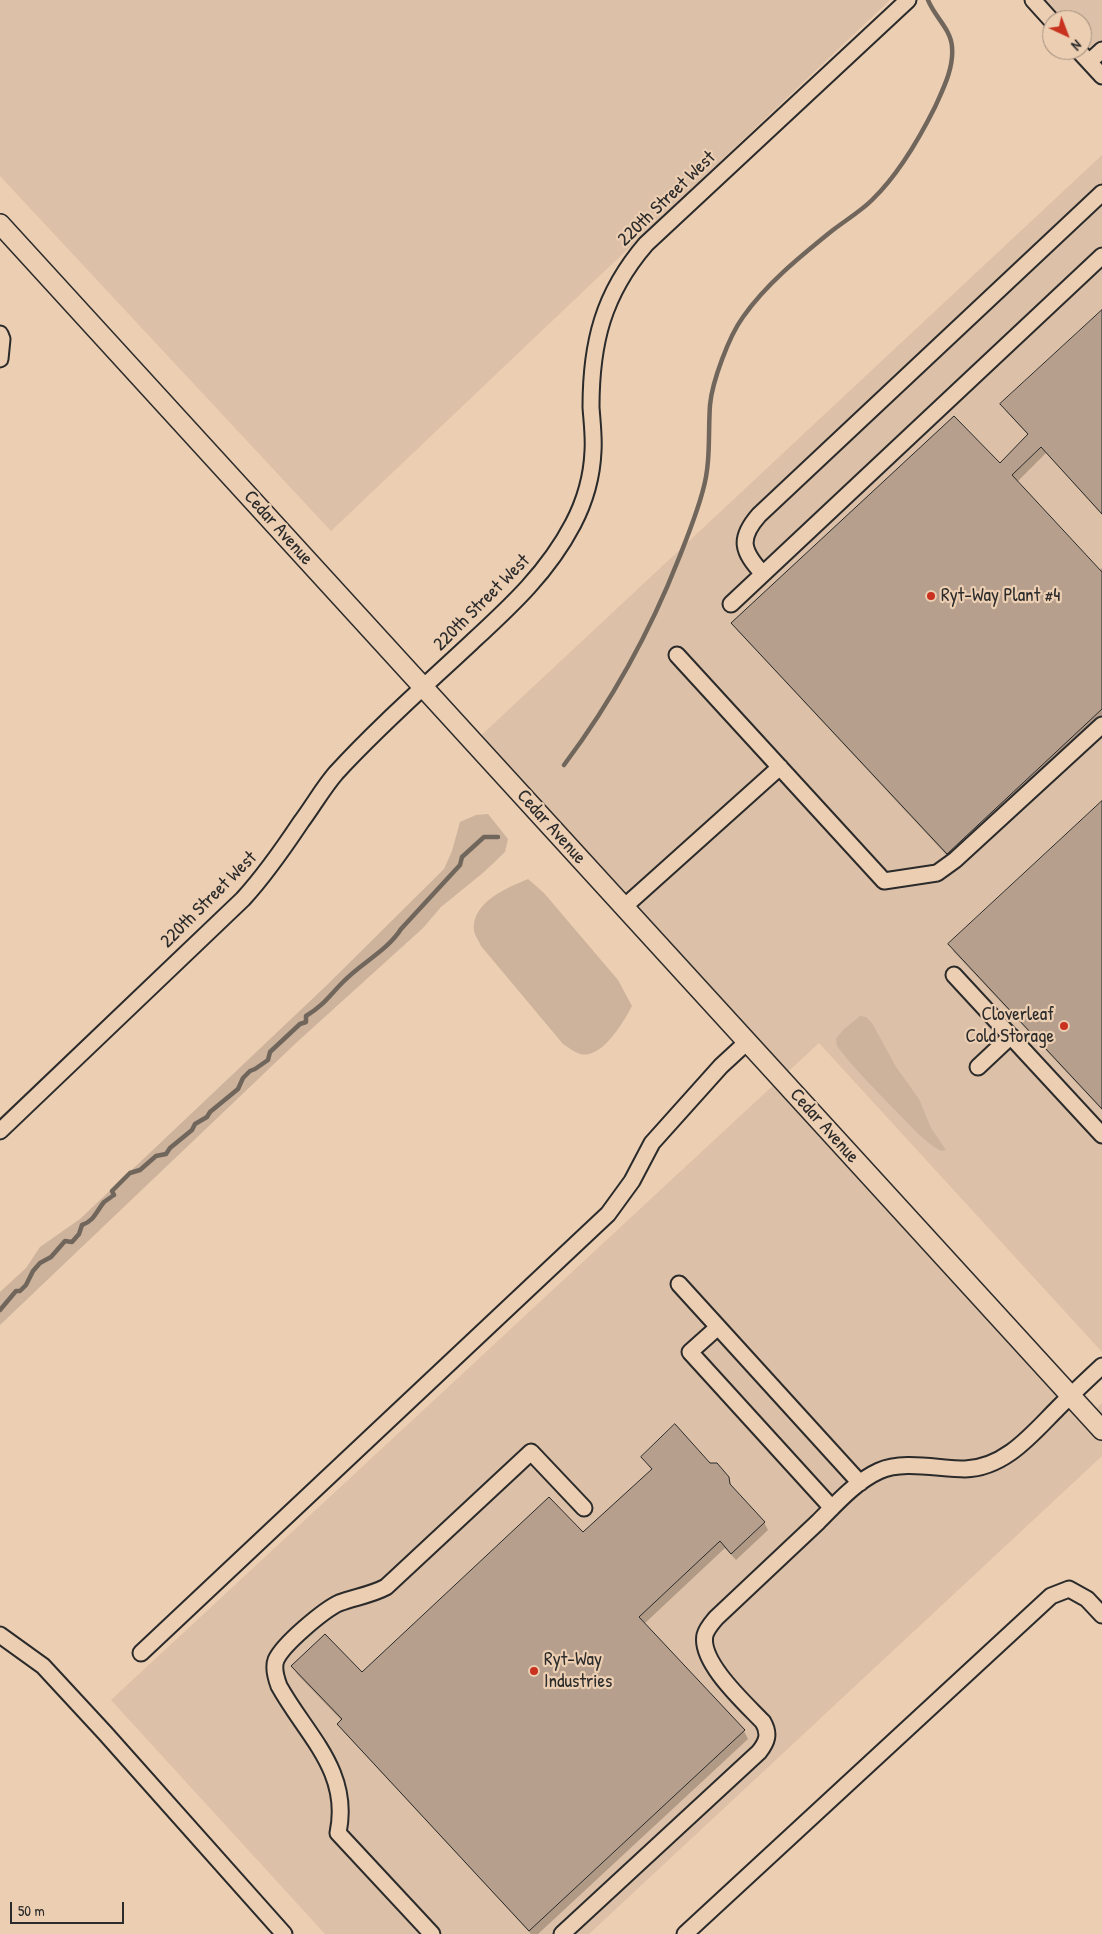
<!DOCTYPE html>
<html>
<head>
<meta charset="utf-8">
<style>
  body { margin:0 }
  #map { position:relative; width:1102px; height:1934px; overflow:hidden; background:#ecceb2; font-family:"Patrick Hand",sans-serif }
  canvas { display:block }
  .north { position:absolute; left:1042px; top:10px; width:50px; height:50px; box-sizing:border-box; background:#ecceb2; border:1px solid #9f8d7c; border-radius:50%; rotate:137deg; font-size:14px; font-weight:700; line-height:20px; text-align:center; color:#2b2b2b }
  .north::after { content:''; display:block; margin:auto; width:18px; height:22px; background:#c8321e; clip-path:polygon(50% 0,100% 100%,50% 72%,0 100%) }
  .scale { position:absolute; left:10px; top:1902px; width:114px; height:22px; box-sizing:border-box; border:2px solid #2b2b2b; border-top:0; padding-left:6px; font-size:15px; line-height:18px; white-space:nowrap; color:#2b2b2b; -webkit-text-stroke:4px #ecceb2; paint-order:stroke }
</style>
</head>
<body>
<div id="map">
<canvas width="1102" height="1934"></canvas>
<div class="north">N</div>
<div class="scale">50 m</div>
</div>
<script>
const ctx = document.querySelector('canvas').getContext('2d');
ctx.lineJoin = 'round';
function fillPath(path, color) {
  ctx.fillStyle = color;
  ctx.fill(path, 'evenodd');
}
function trace(path, color, width, dash) {
  ctx.strokeStyle = color;
  ctx.lineWidth = width;
  ctx.lineCap = dash ? 'butt' : 'round';
  ctx.setLineDash(dash || []);
  ctx.stroke(path);
}
function write(font, color, halo, rows, align = 'center') {
  ctx.font = font + ' "Patrick Hand",sans-serif';
  ctx.lineWidth = 4.5;
  ctx.setLineDash([]);
  ctx.textBaseline = 'middle';
  ctx.strokeStyle = halo;
  ctx.fillStyle = color;
  for (const [text, x, y, turn = 0] of rows) {
    ctx.save();
    ctx.translate(x, y);
    ctx.rotate((+turn || 0) * Math.PI / 180);
    ctx.textAlign = isNaN(turn) ? turn : align;
    if (halo) ctx.strokeText(text, 0, 0);
    ctx.fillText(text, 0, 0);
    ctx.restore();
  }
}
const built = new Path2D(`
  M0,0h890l-559,531 -331,-355z
  M1033,0h69v76l-20,-26v-30h-30z
  M1102,155v1197l-283,-309 -39,36 309,336 13,-12v53l-513,478h-264l-214,-234 669,-621 -307,-336z`);
const green = new Path2D(`
  M488,814l20,25 -3,13 -21,20 -43,35 -18,21 -127,115 -296,282v-33l26,-24 14,-21 40,-28 247,-234 117,-116 8,-18 8,-29 16,-7z
  M528,879l16,14 74,87 14,26c-8,15 -30,54 -52,48 -6,-2 -12,-7 -17,-10l-82,-98c-2,-5 -6,-10 -7,-15 -3,-29 33,-43 54,-52z
  M860,1016l6,1 6,6 24,44 23,32 12,29 15,22 -5,1c-17,-9 -32,-27 -46,-41 -20,-21 -41,-41 -58,-64l-1,-7 7,-9z`);
const shadow = new Path2D(`
  M1102,311v204l-56,-62 -29,29 82,89 3,-3v152l-151,140 -214,-230 -4,-7 267,-158 29,-29 -23,-25 -4,-7z
  M1102,803v307l-148,-158 -4,-8z
  M642,1457l68,8 18,13 5,11 31,33 4,8 -32,30 -11,-12 -81,76 100,107 4,8 -210,195h-7l-188,-203 -4,-7 3,-3 -45,-47 -4,-7 69,6 221,-139 69,-64z`);
const stream = new Path2D(`
  M564,765c48,-64 86,-133 115,-207 9,-23 18,-45 24,-68 8,-28 5,-57 7,-85 2,-23 19,-69 33,-88 24,-34 58,-61 90,-87 13,-10 28,-19 39,-30 26,-25 47,-61 63,-93 8,-18 19,-39 17,-60 -1,-18 -18,-31 -24,-47
  M0,1310l16,-19h4l6,-6 7,-14 7,-8 11,-6 14,-16 7,1 7,-8 3,-9c12,-4 14,-13 22,-23 3,-2 7,-5 10,-7l-2,-4 18,-18 10,-3 16,-14 10,-2 4,-6 22,-18 3,-6 12,-7 3,-5 28,-23 5,-11 7,-7 5,-2 13,-9 2,-8 30,-28 6,-2v-6c18,-11 23,-20 37,-34 18,-19 44,-31 58,-53l59,-64 2,-8 22,-20h14`);
const building = new Path2D(`
  M1102,310v204l-61,-67 -29,28 90,97v137l-155,145 -216,-231 223,-207 46,47 28,-29 -28,-30z
  M1102,801v308l-154,-165z
  M675,1424l35,39h7l12,14 1,7 35,38 -34,32 -11,-13 -81,76 106,113 -216,201 -192,-207 5,-5 -51,-53 34,-32 37,38 187,-175 34,35 69,-63 -11,-12z`);
const minor = new Path2D(`
  M1033,0l19,21
  M1078,50l24,26
  M1089,62l13,-12
  M0,334l2,5 -2,20
  M763,574c-21,-23 -25,-35 -4,-59l343,-322
  M731,604l371,-348
  M677,655l207,226 53,-8 18,-13 147,-135
  M624,907l156,-140
  M954,975l148,160
  M978,1067l33,-31
  M0,1131l243,-232c22,-24 40,-50 58,-77 12,-16 22,-34 35,-49 42,-46 90,-88 136,-131 39,-36 76,-70 101,-118 11,-21 19,-48 20,-73 1,-14 -1,-29 -2,-44 0,-64 12,-113 55,-163l262,-244
  M679,1284l181,199
  M718,1327l-28,25 142,156
  M0,1635l43,31 62,67 179,201
  M141,1653l467,-439 24,-33 20,-38 69,-77 26,-24
  M432,1934l-94,-101c13,-62 -32,-98 -59,-147 -3,-8 -6,-18 -3,-26 7,-16 48,-50 63,-57 16,-6 32,-8 47,-16l145,-135 53,56
  M562,1934l197,-182c8,-10 11,-18 4,-30 -17,-18 -64,-60 -58,-87 2,-7 7,-12 11,-17 34,-32 68,-64 102,-96 18,-18 37,-40 61,-51 24,-11 60,-2 86,-2 40,-1 67,-35 93,-61 14,-14 29,-28 44,-42
  M685,1934l366,-338 18,-7 18,10 15,16`);
const major = new Path2D(`
  M0,224l1102,1206`);
const markers = [
  [931,596,5,"#c8321e"],
  [1064,1026,5,"#c8321e"],
  [534,1671,5,"#c8321e"]
];
const streetNames = [
  ["220th Street West",667,199,-44],
  ["Cedar Avenue",278,528,48],
  ["220th Street West",482,603,-45],
  ["Cedar Avenue",551,827,48],
  ["220th Street West",209,900,-45],
  ["Cedar Avenue",824,1126,48]
];
const poiNames = [
  ["Ryt-Way Plant #4",941,596],
  ["Cloverleaf",1054,1015,"right"],
  ["Cold Storage",1054,1037,"right"],
  ["Ryt-Way",544,1660],
  ["Industries",544,1682]
];
fillPath(built, '#dcc0a7');
fillPath(green, '#cdb39c');
fillPath(shadow, '#0003');
trace(stream, '#71665c', 4.5);
fillPath(building, '#b6a08d');
trace(building, '#2b2b2b', 1);
trace(minor, '#2b2b2b', 19);
trace(major, '#2b2b2b', 22);
trace(minor, '#ecceb2', 15);
trace(major, '#ecceb2', 19);
for (const [x, y, r, color] of markers) {
  const dot = new Path2D();
  dot.arc(x, y, r, 0, 2 * Math.PI);
  ctx.fillStyle = color;
  ctx.fill(dot);
  trace(dot, '#ecceb2', 2);
}
write('19px', '#2b2b2b', '#ecceb2', streetNames);
write('19px', '#2b2b2b', '#ecceb2', poiNames, 'left');
</script>
</body>
</html>
